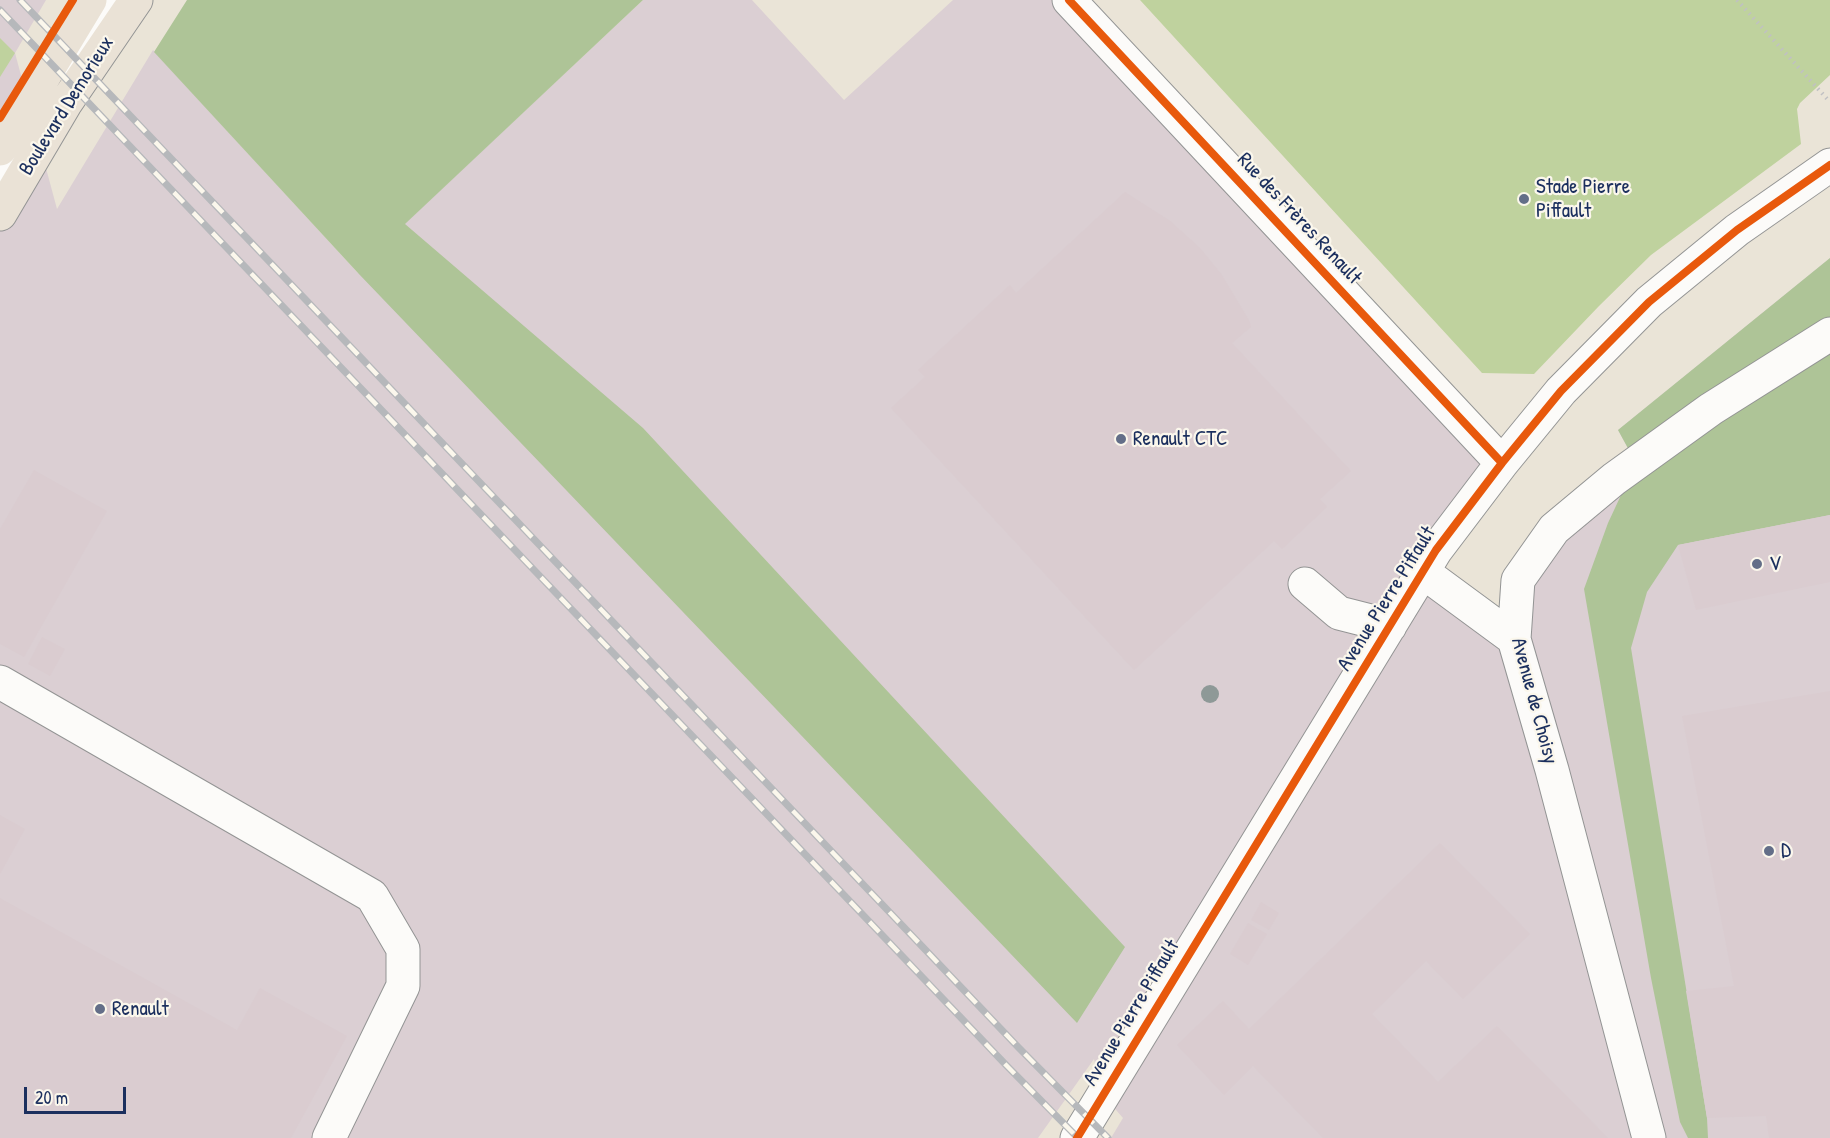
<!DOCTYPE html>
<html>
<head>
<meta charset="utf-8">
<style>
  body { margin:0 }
  #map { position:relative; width:1830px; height:1138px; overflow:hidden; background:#eae4d7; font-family:"Patrick Hand",sans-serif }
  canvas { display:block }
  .scale { position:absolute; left:24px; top:1087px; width:102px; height:27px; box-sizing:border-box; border:3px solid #1b2f5e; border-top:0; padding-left:8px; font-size:18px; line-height:21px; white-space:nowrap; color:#1b2f5e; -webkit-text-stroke:4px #fbf7ec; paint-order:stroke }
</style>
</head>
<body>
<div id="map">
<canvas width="1830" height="1138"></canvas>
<div class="scale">20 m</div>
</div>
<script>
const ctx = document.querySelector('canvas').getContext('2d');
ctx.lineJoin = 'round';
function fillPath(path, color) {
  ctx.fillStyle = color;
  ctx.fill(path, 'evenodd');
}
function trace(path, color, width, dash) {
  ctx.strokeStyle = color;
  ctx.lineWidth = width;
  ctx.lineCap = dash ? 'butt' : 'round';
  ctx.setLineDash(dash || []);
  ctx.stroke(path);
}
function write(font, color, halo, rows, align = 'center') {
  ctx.font = font + ' "Patrick Hand",sans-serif';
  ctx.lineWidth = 4.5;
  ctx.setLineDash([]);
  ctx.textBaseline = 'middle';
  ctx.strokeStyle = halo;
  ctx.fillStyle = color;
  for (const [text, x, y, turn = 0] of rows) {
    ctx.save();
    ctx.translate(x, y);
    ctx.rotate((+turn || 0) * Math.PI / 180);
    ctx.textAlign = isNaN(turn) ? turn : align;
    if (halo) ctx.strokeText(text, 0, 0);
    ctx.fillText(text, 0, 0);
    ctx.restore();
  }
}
const industrial = new Path2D(`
  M0,0h46l-31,53 42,156 96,-159 205,223 46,-49 239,-224h109l92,100 109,-100h116l433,463 -79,109 91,66 4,-58 118,-117 -18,-33 212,-172v880h-719l12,-20 -20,-23 -9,-36 -56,79h-1038z`);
const green = new Path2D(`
  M1140,0h690v75l-30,28 -3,6 4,35 -150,111 -52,51 -65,68 -52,-1z
  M0,38l15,15 -15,24z`);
const forest = new Path2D(`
  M187,0h456l-238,224 238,204 482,519 -48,76 -719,-750 -204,-221z
  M1830,258v257l-152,30 -31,47 -16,56 76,470 1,20h-20l-8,-16 -29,-144 -67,-389 24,-66 28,-60 -18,-33z`);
const building = new Path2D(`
  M1125,192l44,28 31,28 22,27 27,45 2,7 -19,16 119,128 -31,28 7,8 -45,42 -8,-8 -140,129 -243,-262 34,-31 -7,-7 92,-85 6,8z
  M34,470l73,41 -83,146 -24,-13v-115z
  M1830,515v67l-134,28 -18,-65z
  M42,637l23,12 -15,27 -22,-12z
  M1830,691v447h-61l-3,-22 -59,2 -21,-127 48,-5 -52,-270z
  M0,815l25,14 -25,45z
  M1440,843l90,91 -67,65 -37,-38 -54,53 66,68 59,-56 111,112h-285l-70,-72 -29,29 -47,-50 46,-44 26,28z
  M0,898l237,132 23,-42 87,48 -56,102h-291z
  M1261,902l18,11 -10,17 -18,-10z
  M1248,923l19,11 -19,31 -18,-11z`);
const path = new Path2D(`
  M1737,0l93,102`);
const minor = new Path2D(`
  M1069,0l433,463
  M69,65l41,-65
  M0,180l35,-58
  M1423,572l91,67
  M1305,584l34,29 51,13
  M0,682l372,214 31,53v37l-74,152
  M1077,1138l359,-588 66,-87 59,-72 88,-89 88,-72 93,-65
  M1649,1138l-97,-368 -38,-131 4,-59 36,-51 60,-50 97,-70 119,-75`);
const major = new Path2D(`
  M0,149l90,-149
  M0,214l65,-110 71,-104`);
const rail = new Path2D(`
  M20,0l999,1048 89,90
  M0,10l1006,1055 72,73`);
const cycleway = new Path2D(`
  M1069,0l433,463
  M0,118l73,-118
  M1077,1138l359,-588 66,-87 59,-72 88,-89 88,-72 93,-65`);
const trees = [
  [1210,694]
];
const markers = [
  [1524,199,6,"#636e88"],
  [1121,439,6,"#636e88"],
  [1757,564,6,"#636e88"],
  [1769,851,6,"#636e88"],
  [100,1009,6,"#636e88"]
];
const streetNames = [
  ["Boulevard Demorieux",67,106,-58],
  ["Rue des Frères Renault",1299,219,47],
  ["Avenue Pierre Piffault",1387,599,-58],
  ["Avenue de Choisy",1534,701,75],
  ["Avenue Pierre Piffault",1132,1013,-59]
];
const poiNames = [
  ["Stade Pierre",1536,187],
  ["Piffault",1536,211],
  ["Renault CTC",1133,439],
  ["V",1769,564],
  ["D",1781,851],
  ["Renault",112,1009]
];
fillPath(industrial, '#dbcfd3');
fillPath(green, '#bfd29e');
fillPath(forest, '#aec497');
fillPath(building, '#daccd0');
trace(minor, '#939494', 35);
trace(major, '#939494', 35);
trace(path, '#c0c0c3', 4, [1.5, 4.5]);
trace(minor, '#fcfbf9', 33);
trace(major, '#eae2d6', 33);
trace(rail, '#b6b8bb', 7);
trace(rail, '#fbf7ec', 4.5, [14]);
trace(cycleway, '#e8590c', 8);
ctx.fillStyle = '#8e9997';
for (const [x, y] of trees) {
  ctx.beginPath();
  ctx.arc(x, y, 9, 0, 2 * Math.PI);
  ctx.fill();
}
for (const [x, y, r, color] of markers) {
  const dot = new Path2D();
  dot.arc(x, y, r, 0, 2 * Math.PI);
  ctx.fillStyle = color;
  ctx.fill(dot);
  trace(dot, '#fbf7ec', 2);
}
write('21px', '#1b2f5e', '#fbf7ec', streetNames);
write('21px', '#1b2f5e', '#fbf7ec', poiNames, 'left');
</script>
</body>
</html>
